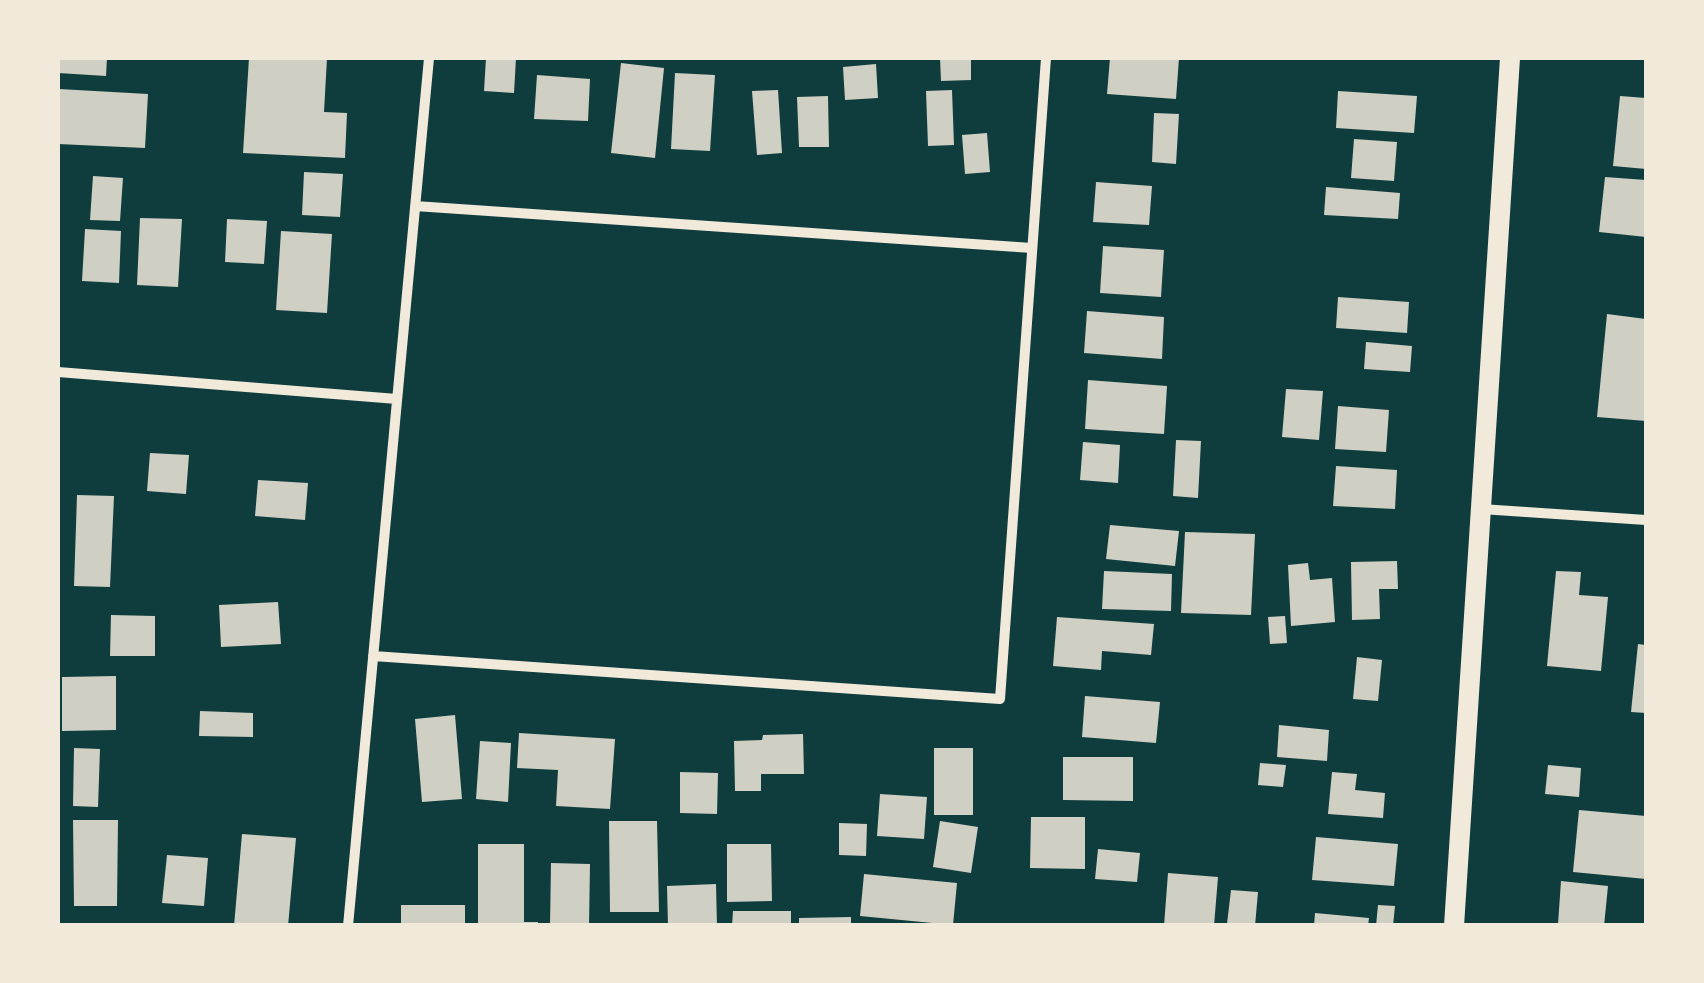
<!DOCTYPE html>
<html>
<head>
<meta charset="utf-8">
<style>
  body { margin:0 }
  #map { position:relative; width:1704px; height:983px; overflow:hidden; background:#0f3d3e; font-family:Roboto,sans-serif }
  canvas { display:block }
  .frame { position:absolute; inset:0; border:60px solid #f1e9da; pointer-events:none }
</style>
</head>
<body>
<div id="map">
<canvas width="1704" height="983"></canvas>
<div class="frame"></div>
</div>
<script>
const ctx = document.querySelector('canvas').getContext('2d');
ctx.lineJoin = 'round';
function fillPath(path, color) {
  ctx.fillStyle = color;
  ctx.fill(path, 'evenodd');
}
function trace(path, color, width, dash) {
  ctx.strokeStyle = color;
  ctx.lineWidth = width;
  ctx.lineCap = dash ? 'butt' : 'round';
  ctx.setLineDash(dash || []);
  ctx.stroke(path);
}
const building = new Path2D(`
  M58,58h49l-1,18 -48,-3z
  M249,58h78l-3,54 23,1 -2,45 -102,-5z
  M486,58h30l-2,35 -30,-2z
  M940,58h31v22l-30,1z
  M1110,58h69l-3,41 -69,-5z
  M621,63l43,5 -9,90 -44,-5z
  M876,64l2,34 -33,2 -2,-33z
  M675,73l40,2 -5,76 -39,-2z
  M537,75l53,4 -2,42 -54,-2z
  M59,89l89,5 -3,54 -87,-4z
  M778,90l4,63 -25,2 -5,-64z
  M952,90l2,55 -26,1 -2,-55z
  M1338,91l79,5 -3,37 -78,-5z
  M828,96l1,51h-30l-2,-50z
  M1620,96l26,2v71l-33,-3z
  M1154,113l25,1 -3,50 -24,-2z
  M987,133l3,39 -25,2 -3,-39z
  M1354,139l43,3 -3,39 -43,-3z
  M304,172l39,2 -3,43 -38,-2z
  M93,176l30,2 -3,43 -30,-1z
  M1605,177l41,3v57l-47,-5z
  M1096,182l56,4 -3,39 -56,-3z
  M1326,187l74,6 -2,26 -74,-4z
  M140,218l42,1 -4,68 -41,-2z
  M227,219l40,2 -3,43 -39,-2z
  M85,229l36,2 -2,52 -37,-2z
  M281,231l51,3 -5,79 -51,-3z
  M1103,246l61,4 -3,47 -61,-4z
  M1338,297l71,5 -2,31 -71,-5z
  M1087,311l77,6 -2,42 -78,-6z
  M1607,314l39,5v102l-49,-4z
  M1366,342l46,4 -2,26 -46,-3z
  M1088,380l79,6 -3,48 -79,-5z
  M1286,389l37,2 -4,49 -37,-3z
  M1338,406l51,4 -3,42 -51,-3z
  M1176,440l25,1 -3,57 -25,-2z
  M1083,442l37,3 -2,38 -38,-3z
  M150,453l39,2 -3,39 -39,-3z
  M1336,466l61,4 -2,39 -62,-3z
  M258,480l50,3 -3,37 -50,-4z
  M77,495l37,1 -4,91 -36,-1z
  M1110,525l69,6 -4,35 -69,-7z
  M1185,532l70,2 -4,81 -70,-2z
  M1397,561l1,28h-19l1,30 -28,1 -1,-58z
  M1308,563l2,17 22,-2 3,44 -44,4 -3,-61z
  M1104,571l68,3 -1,37 -69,-2z
  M1556,571l25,1 -2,23 29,2 -7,74 -54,-5z
  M278,602l3,42 -60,3 -2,-42z
  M111,615l44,1v40h-45z
  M1285,616l2,27 -17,1 -2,-27z
  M1057,617l97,7 -3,31 -49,-4 -1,19 -48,-4z
  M1638,644l8,1v68l-15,-1z
  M1357,657l25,3 -4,41 -25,-2z
  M116,676v54l-54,1v-54z
  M1085,696l75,6 -4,41 -74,-6z
  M200,711l53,2v24l-54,-1z
  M455,715l7,84 -40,3 -7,-83z
  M1279,725l50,5 -2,31 -50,-4z
  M519,733l96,6 -5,70 -54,-3 2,-36 -41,-2z
  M803,734l1,40h-43v17h-26l-1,-50 28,-1 1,-5z
  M480,741l31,2 -3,59 -32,-3z
  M74,748l26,1 -2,58 -25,-1z
  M934,748h39v67h-39z
  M1063,757h70v44l-70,-1z
  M1260,763l26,2 -3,22 -25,-2z
  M1548,765l33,3 -2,29 -34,-3z
  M680,772l38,1 -1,41 -37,-1z
  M1332,772l25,2 -2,16 30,3 -2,25 -55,-4z
  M880,794l47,3 -3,42 -47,-3z
  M1579,810l67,6v63l-73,-7z
  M1031,817h54v52l-55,-1z
  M73,820h45l-1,86h-43z
  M609,821h48l2,91h-49z
  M940,821l38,6 -7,46 -38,-6z
  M839,823l28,1 -1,32 -27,-1z
  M242,834l54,4 -8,88h-54z
  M1316,837l82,7 -4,42 -82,-6z
  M478,844h46v78h14v4h-60z
  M727,844h44l1,57 -45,1z
  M1098,849l42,4 -3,29 -42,-3z
  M167,855l41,3 -4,48 -42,-3z
  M551,863l39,1 -1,62h-39z
  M1168,873l50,4 -4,49h-50z
  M864,874l93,9 -4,42 -93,-9z
  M1561,881l47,5 -4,40 -46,-2z
  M716,884l1,42h-49l-1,-40z
  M1231,890l27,2 -3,34 -28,-2z
  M401,905h64v21h-64z
  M1378,905l17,1 -2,20h-17z
  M733,911h58v15h-59z
  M1315,913l54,5 -1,8h-54z
  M851,917v9h-52v-8z`);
const minor = new Path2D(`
  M415,206l617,42
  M58,372l339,27
  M1481,509l165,11
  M373,656l627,43 46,-641
  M348,926l81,-868`);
const secondary = new Path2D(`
  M1454,926l56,-868`);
fillPath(building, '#cfcfc3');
trace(minor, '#f1e9da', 10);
trace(secondary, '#f1e9da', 20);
</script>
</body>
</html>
